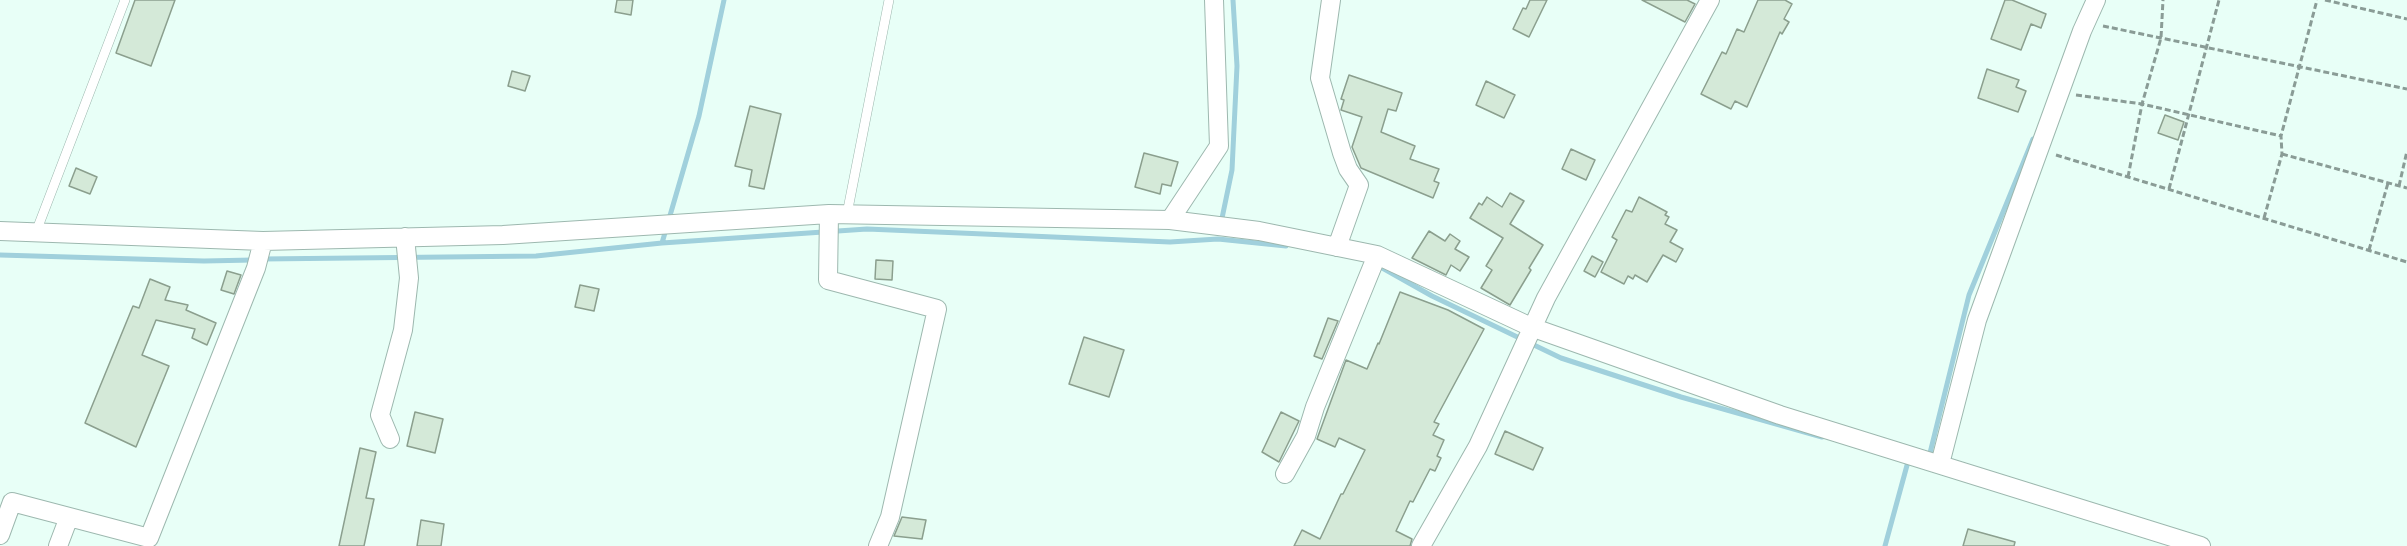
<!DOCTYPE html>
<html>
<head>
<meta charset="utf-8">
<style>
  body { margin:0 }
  canvas { display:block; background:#e8fff7 }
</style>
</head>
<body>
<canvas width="2407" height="546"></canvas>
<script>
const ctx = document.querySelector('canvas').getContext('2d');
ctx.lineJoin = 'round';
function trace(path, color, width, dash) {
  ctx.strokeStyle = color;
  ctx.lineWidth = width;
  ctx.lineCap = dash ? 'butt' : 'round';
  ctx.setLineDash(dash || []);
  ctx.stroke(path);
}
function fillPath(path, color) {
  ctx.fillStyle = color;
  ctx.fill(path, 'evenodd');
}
const stream = new Path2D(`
  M1221,223l11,-53 5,-104 -4,-66
  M662,243l37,-127 25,-116
  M0,255l204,6 49,-1
  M262,259l274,-3 126,-13 205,-14 303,13 48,-3 68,7
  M1377,265l55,31 129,62 120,39 141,40
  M1929,457l40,-162 64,-156
  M1885,546l24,-88`);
const building = new Path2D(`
  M135,0h40l-24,66 -35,-13z
  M617,0h16l-2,15 -16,-3z
  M1530,0h17l-18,37 -16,-8 10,-21 3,1z
  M1642,0h45l8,4 -10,18z
  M1758,0h27l7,4 -8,15 5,3 -7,12 -2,-2 -33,75 -12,-6 -4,8 -30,-15 21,-42 4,2 11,-25 7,3z
  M2005,0h7l34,14 -5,14 -10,-4 -10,26 -30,-11z
  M1987,69l32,11 -3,7 10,4 -8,21 -40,-14z
  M512,71l18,5 -5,15 -17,-5z
  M1349,75l53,18 -6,18 -8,-2 -7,23 34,14 -5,13 29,10 -5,12 5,2 -6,15 -72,-30 -9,-21 10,-30 -21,-7 3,-10 -3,-1z
  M1486,81l29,14 -11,23 -28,-13z
  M750,106l31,8 -17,75 -15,-3 3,-16 -17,-4z
  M2165,115l19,7 -6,18 -20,-7z
  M1571,149l24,11 -9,20 -24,-11z
  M1144,153l34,9 -7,24 -9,-2 -2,10 -25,-7z
  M76,168l21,9 -7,17 -21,-8z
  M1510,193l14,8 -14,23 33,21 -14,23 2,2 -21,35 -29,-17 11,-18 -6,-4 17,-28 -33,-20 9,-15 3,2 5,-8 15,10z
  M1639,197l28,15 -2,3 4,2 -4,7 12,6 -7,12 13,7 -7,13 -13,-7 -16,27 -12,-7 -2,4 -5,-3 -4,8 -23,-12 16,-32 -5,-3 14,-27 6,2z
  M1429,231l16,10 5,-7 10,7 -5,8 14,8 -9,14 -9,-6 -5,10 -34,-17z
  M1592,256l11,6 -8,15 -11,-6z
  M876,260l17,1 -1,19 -17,-1z
  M227,271l14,4 -7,19 -13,-4z
  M150,279l20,8 -5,13 23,5 -2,5 30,13 -9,22 -15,-7 3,-9 -39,-9 -14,35 27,11 -33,81 -51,-24 48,-117 6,2z
  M580,285l19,4 -5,22 -19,-4z
  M1400,292l48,18 36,19 -50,93 5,2 -6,11 11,5 -7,16 4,2 -6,13 -5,-2 -17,33 -3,-1 -14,30 16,8 -2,7h-116l8,-16 18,9 21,-45h2l22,-44 -26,-12 -4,9 -18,-8 29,-79 21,9 11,-26 1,1z
  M1328,318l10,3 -16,38 -8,-3z
  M1084,337l40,13 -15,47 -40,-13z
  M415,412l28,7 -8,34 -28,-7z
  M1281,412l18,9 -20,41 -17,-10z
  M1505,431l38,17 -10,22 -38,-16z
  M360,448l16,4 -10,46 8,1 -10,47h-25z
  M902,517l24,3 -4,19 -28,-3z
  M421,520l23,4 -3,22h-24z
  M1968,529l47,13 -1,4h-51z`);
const path = new Path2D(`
  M2325,0l82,19
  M2103,26l304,63
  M2076,95l66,9 139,32
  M2282,154l125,34
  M2056,155l351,107
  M2128,177l14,-73 19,-66 2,-38
  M2399,186l8,-35
  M2169,189l50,-189
  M2264,218l18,-64 -1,-18 36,-136
  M2369,250l19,-67`);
const service = new Path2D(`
  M847,214l42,-214
  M36,232l89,-232`);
const minor = new Path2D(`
  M1331,0l-11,78 22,75 6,16 11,16 -22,62
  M829,214l-1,66 109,29 -47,208 -12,29
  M1170,220l49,-74 -5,-146
  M0,231l263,10 240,-6 326,-21 341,6 89,11 118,24 154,72 249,88 421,131
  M390,439l-10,-24 23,-85 6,-52 -4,-41
  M1940,464l37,-144 105,-289 14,-31
  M1285,474l21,-38 9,-29 62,-152
  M0,535l12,-33 137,36 107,-270 7,-27
  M58,546l11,-29
  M1421,546l57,-100 68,-148 164,-298`);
trace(stream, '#a0d0dc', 5);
fillPath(building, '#d4e9d8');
trace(building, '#8b9f8e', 1.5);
trace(service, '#9db8af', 10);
trace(minor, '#9db8af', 20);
trace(path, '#8a9c96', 3, [6, 3]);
trace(service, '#fff', 9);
trace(minor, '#fff', 18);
</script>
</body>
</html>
